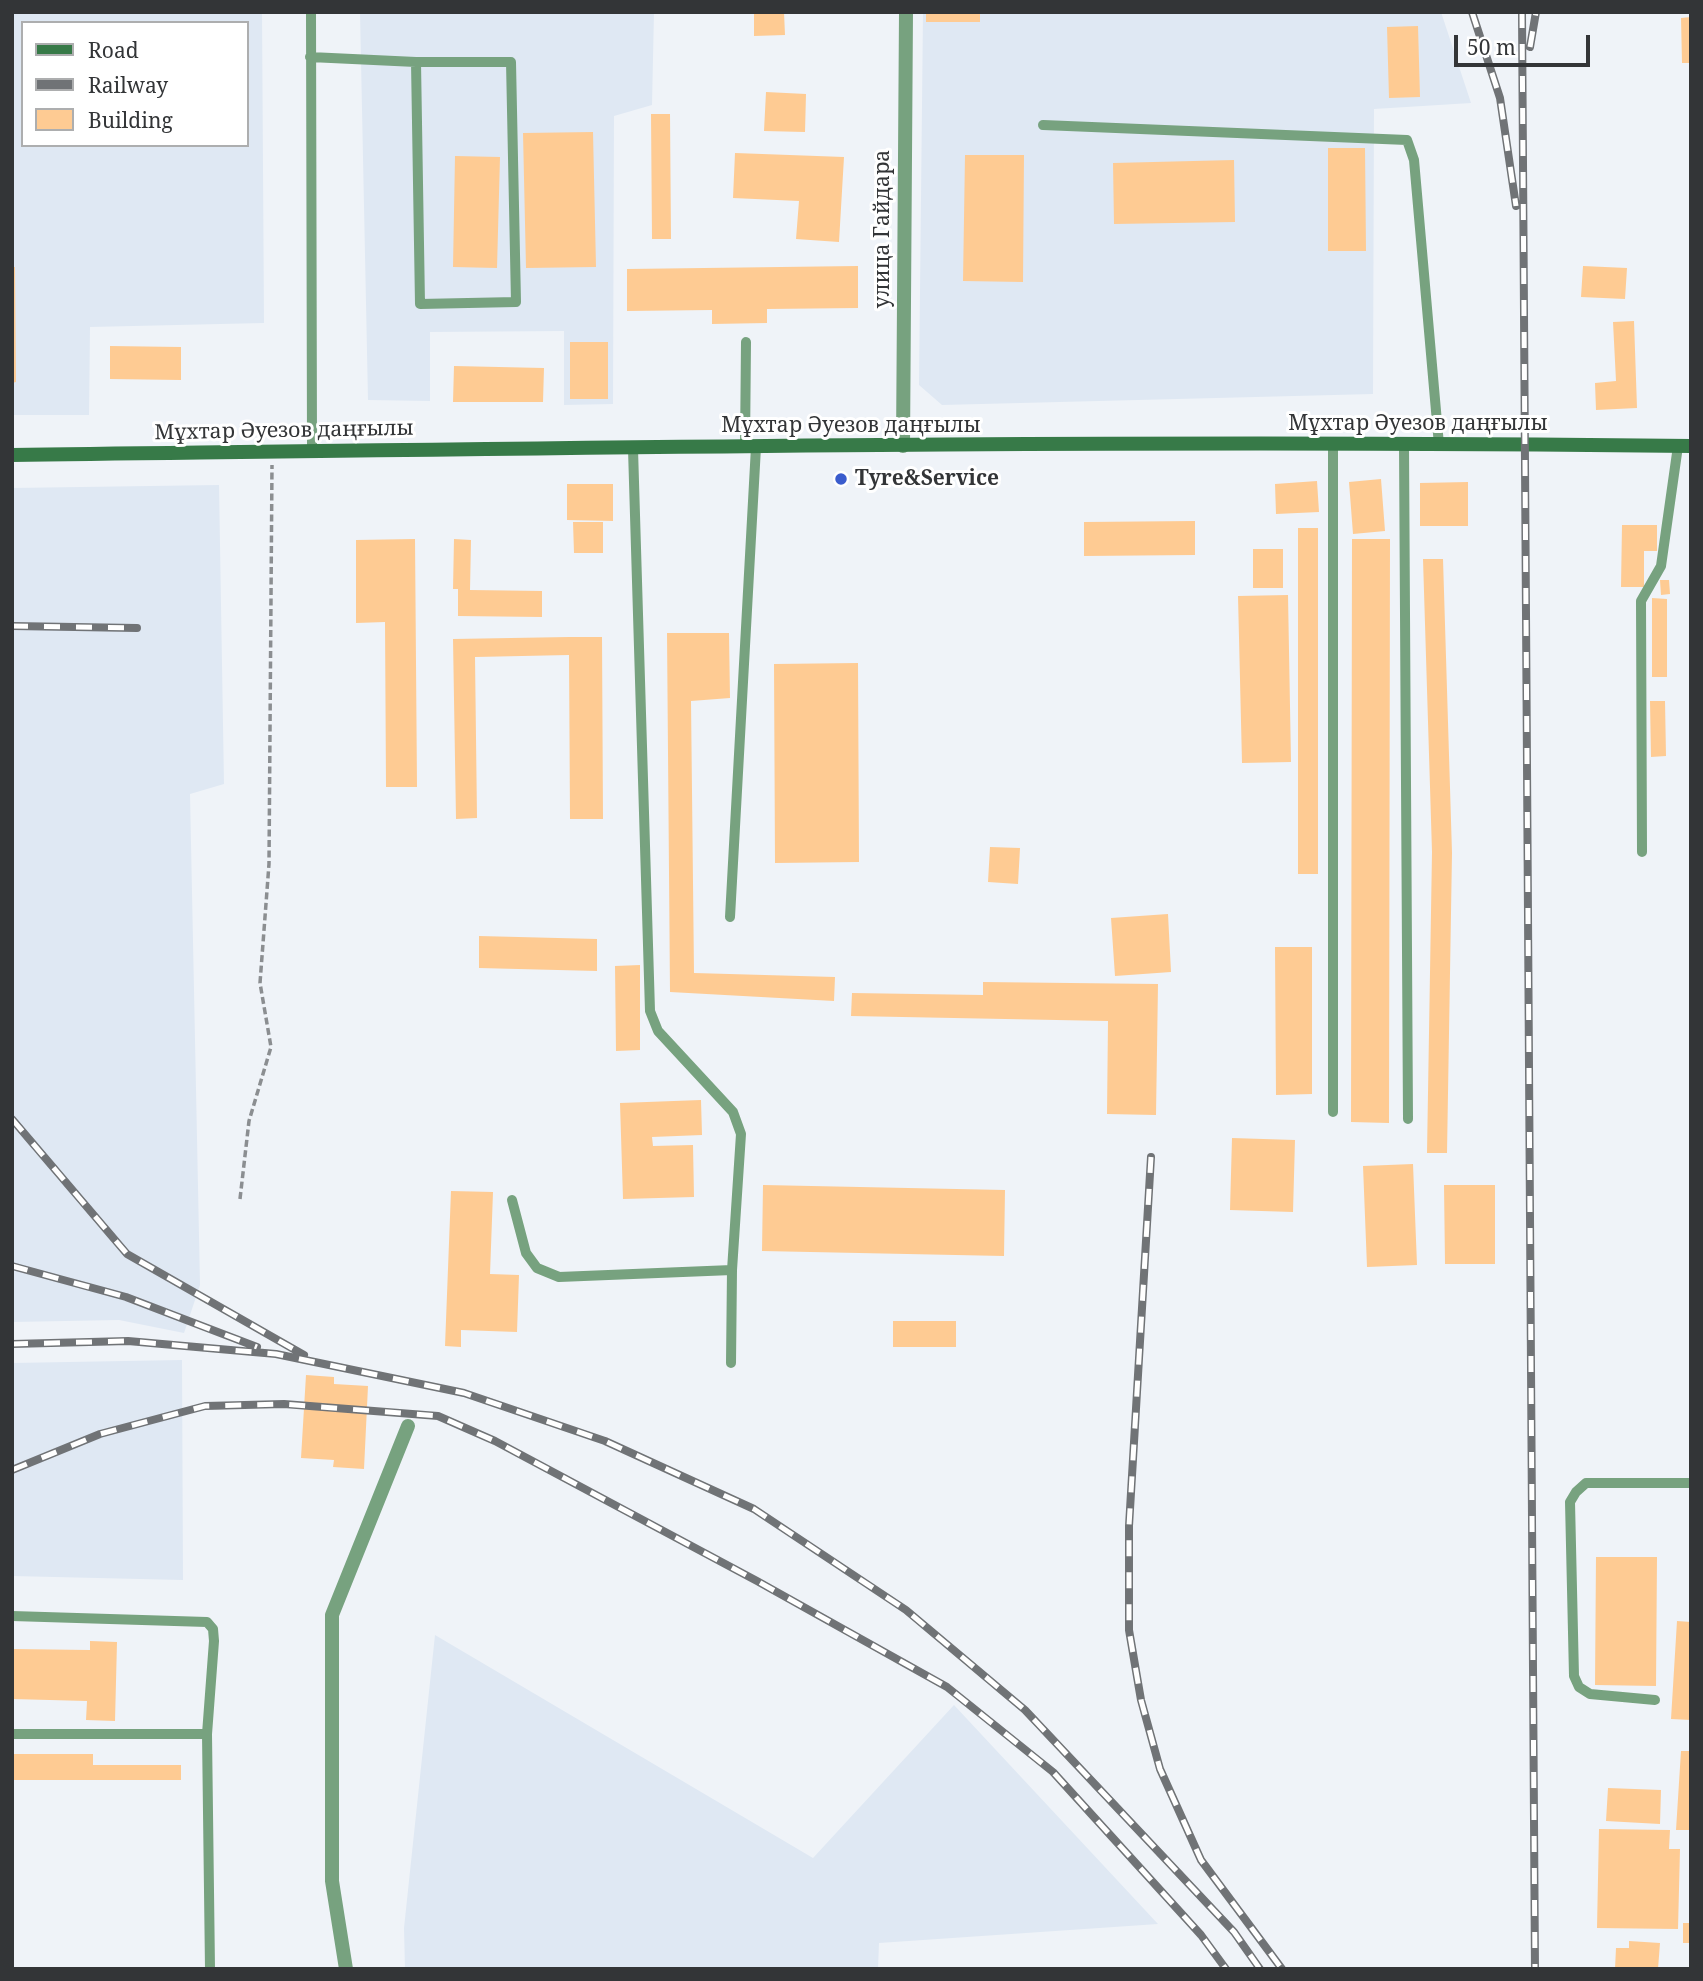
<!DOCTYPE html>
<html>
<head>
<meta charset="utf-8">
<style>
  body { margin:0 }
  #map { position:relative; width:1703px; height:1981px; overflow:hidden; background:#eff3f8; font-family:"Noto Serif",serif }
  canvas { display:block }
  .frame { position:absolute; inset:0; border:14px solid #333537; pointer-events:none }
  .legend { position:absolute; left:21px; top:21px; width:228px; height:126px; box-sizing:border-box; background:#fff; border:2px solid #adaeaf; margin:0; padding:9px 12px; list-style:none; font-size:21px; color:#333537 }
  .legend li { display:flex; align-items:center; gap:14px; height:35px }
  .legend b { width:35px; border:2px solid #adaeaf }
  .scale { position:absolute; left:1454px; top:35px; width:136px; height:32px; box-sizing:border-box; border:4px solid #333537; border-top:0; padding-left:9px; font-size:21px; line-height:24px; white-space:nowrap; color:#333537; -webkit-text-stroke:5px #fff; paint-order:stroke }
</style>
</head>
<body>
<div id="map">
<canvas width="1703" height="1981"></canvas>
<div class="frame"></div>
<ul class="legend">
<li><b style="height:9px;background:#377a48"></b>Road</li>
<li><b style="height:9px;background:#707376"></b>Railway</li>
<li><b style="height:19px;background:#fecb93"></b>Building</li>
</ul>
<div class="scale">50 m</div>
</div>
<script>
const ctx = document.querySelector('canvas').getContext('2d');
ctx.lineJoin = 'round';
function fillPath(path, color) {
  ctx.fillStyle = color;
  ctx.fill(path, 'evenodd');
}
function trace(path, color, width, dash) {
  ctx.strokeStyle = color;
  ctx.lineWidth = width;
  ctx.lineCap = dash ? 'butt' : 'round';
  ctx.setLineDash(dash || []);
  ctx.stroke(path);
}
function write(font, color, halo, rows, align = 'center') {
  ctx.font = font + ' "Noto Serif",serif';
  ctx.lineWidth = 6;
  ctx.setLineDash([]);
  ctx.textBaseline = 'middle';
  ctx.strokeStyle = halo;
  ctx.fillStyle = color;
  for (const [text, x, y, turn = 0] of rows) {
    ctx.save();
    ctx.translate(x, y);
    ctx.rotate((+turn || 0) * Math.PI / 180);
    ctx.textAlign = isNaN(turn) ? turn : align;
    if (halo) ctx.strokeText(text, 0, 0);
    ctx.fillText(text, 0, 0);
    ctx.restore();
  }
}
const built = new Path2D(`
  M12,12h250l2,311 -174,4 -1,88h-77zM23,23h224v122h-224z
  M360,12h294l-2,93 -38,11 -1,288 -49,1v-74l-134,1v69l-62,-1z
  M923,12h518l30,91 -97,6 -1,285 -431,11 -23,-20z
  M219,485l5,299 -34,10 10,491 -16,48 -65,-13 -107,2v-834z
  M182,1360l1,220 -171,-4v-213z
  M435,1635l378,223 141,-153 204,219 -279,19 -1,26h-473l-1,-41z`);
const building = new Path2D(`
  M754,12h30l1,23 -31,1z
  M926,12h54v10h-54z
  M1691,17v46h-9l-1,-45z
  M1418,26l2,71 -31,1 -2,-71z
  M766,92l40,2 -1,38 -41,-1z
  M651,114h19l1,125h-19z
  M593,132l3,135 -70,1 -3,-135z
  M1328,148h37l1,103h-38z
  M735,153l109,4 -5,85 -43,-3 3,-38 -66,-3z
  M965,155h59l-1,127 -60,-1z
  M455,156l45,1 -3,111 -44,-1z
  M1234,160l1,62 -121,2 -1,-61z
  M858,266v42l-91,1v14l-55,1v-14l-85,1v-42z
  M1583,266l44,2 -2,31 -44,-2z
  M12,267h3l1,115 -4,1z
  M1634,321l3,87 -41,2 -1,-27 21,-2 -3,-59z
  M570,342h38v57h-38z
  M110,346l71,1v33l-71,-1z
  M454,366l90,2 -1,34h-90z
  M1381,479l4,52 -32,3 -4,-52z
  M1317,481l2,31 -43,2 -1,-30z
  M1468,482v44h-48v-43z
  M567,484h46v37l-46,-1z
  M1195,521v34l-111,1v-34z
  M573,522h30v31h-29z
  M1622,525h35v26h-13v36h-23z
  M1298,528h20v346h-20z
  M415,539l2,248h-31l-1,-165 -29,1v-83z
  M454,539l17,1 -1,50 72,1v26l-84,-1v-27h-5z
  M1352,539h38l-1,584 -38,-1z
  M1253,549h30v39h-30z
  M1423,559h20l9,294 -5,300h-20l5,-301z
  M1660,580h9l1,14 -9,1z
  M1288,595l3,167 -49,1 -4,-167z
  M1652,598l15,1v78h-15z
  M667,633h62l1,65 -39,3 3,272 141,4 -1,24 -164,-9z
  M569,637h33l1,182h-33l-1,-164 -94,2 2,161 -21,1 -3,-180z
  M858,663l1,199 -84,1 -1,-199z
  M1650,701h15l1,55 -15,1z
  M990,847l30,1 -2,36 -30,-2z
  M1168,914l3,58 -56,4 -4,-58z
  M479,936l118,3v32l-118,-3z
  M1275,947h37v147l-36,1z
  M640,965v85l-24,1 -1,-85z
  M983,982l175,2 -2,131 -49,-1 1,-93 -257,-5 1,-23 131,2z
  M701,1100l1,35 -50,2 1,9 40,-1 1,52 -71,2 -3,-96z
  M1232,1138l63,2 -2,72 -63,-2z
  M1413,1164l4,101 -50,2 -4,-101z
  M763,1185l242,5 -1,66 -242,-5z
  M1444,1185h51v79h-50z
  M451,1191l42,1 -3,82 29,1 -2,57 -56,-2v17l-16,-1z
  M893,1321h63v26h-63z
  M306,1375l28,2v7l34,2 -4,83 -31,-2 1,-7 -33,-2z
  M1596,1557h61l-1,129 -61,-1z
  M1677,1621l14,1v98l-20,-1z
  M90,1641l27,1 -2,79 -29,-1 1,-19 -75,-2v-50l78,1z
  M1681,1751h10v79h-15z
  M12,1754h81v11h88v15h-169z
  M1608,1788l53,2 -1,34 -54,-3z
  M1599,1829l71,1 -1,19h11l-2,80 -81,-1z
  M1683,1923h8v20h-8z
  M1629,1941l31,2 -2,26h-43l1,-21h13z`);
const path = new Path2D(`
  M240,1199l9,-78 22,-74 -11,-64 9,-119 3,-399`);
const service = new Path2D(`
  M311,12l1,438
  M310,57l106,5 4,242 96,-2 -5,-240h-95
  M1043,125l364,15 7,20 25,285
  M1333,445v667
  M1404,445l4,674
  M745,447l1,-105
  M633,449l17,562 8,20 75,81 8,22 -9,136 -1,93
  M1642,852l-1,-251 20,-35 17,-120
  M730,917l26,-470
  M512,1200l14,53 11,15 22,9 173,-7
  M12,1616l195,6 6,7 1,12 -7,93 3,235
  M1655,1700l-65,-6 -11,-7 -5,-11 -4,-174 6,-10 10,-9h105
  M12,1734h195`);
const minor = new Path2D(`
  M903,446l3,-434
  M346,1969l-14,-88v-266l76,-189`);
const secondary = new Path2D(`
  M12,455c560,-7 1119,-16 1679,-9`);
const rail = new Path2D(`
  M1472,12l28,86 16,108
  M1522,12l13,1957
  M1530,47l6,-35
  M12,626l125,2
  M12,1119l115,135 177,101
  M1151,1157l-22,369v104l12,70 19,69 41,91 81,109
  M12,1266l114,31 131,50
  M12,1344l116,-3 148,13 188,39 141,48 149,68 152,101 119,100 209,222 26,37
  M12,1470l88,-36 105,-28 79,-2 154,12 57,25 262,140 190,106 106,85 148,163 25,34`);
const markers = [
  [841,479,7,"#3a5ccd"]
];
const streetNames = [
  ["улица Гайдара",883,229,-90],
  ["Мұхтар Әуезов даңғылы",1418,424],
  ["Мұхтар Әуезов даңғылы",851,426],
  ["Мұхтар Әуезов даңғылы",284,431,-1]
];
const poiNames = [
  ["Tyre&Service",855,479]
];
fillPath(built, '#dfe8f3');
fillPath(building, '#fecb93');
trace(path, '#8b8e91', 3.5, [7, 3.5]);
trace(service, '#77a27f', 10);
trace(minor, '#77a27f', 14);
trace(secondary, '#377a48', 14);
trace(rail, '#707376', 8);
trace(rail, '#fff', 5, [16]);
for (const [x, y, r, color] of markers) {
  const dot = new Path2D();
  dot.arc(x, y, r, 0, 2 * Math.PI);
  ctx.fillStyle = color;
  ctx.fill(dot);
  trace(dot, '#fff', 2.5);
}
write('21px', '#333537', '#fff', streetNames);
write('bold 21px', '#333537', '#fff', poiNames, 'left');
</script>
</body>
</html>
